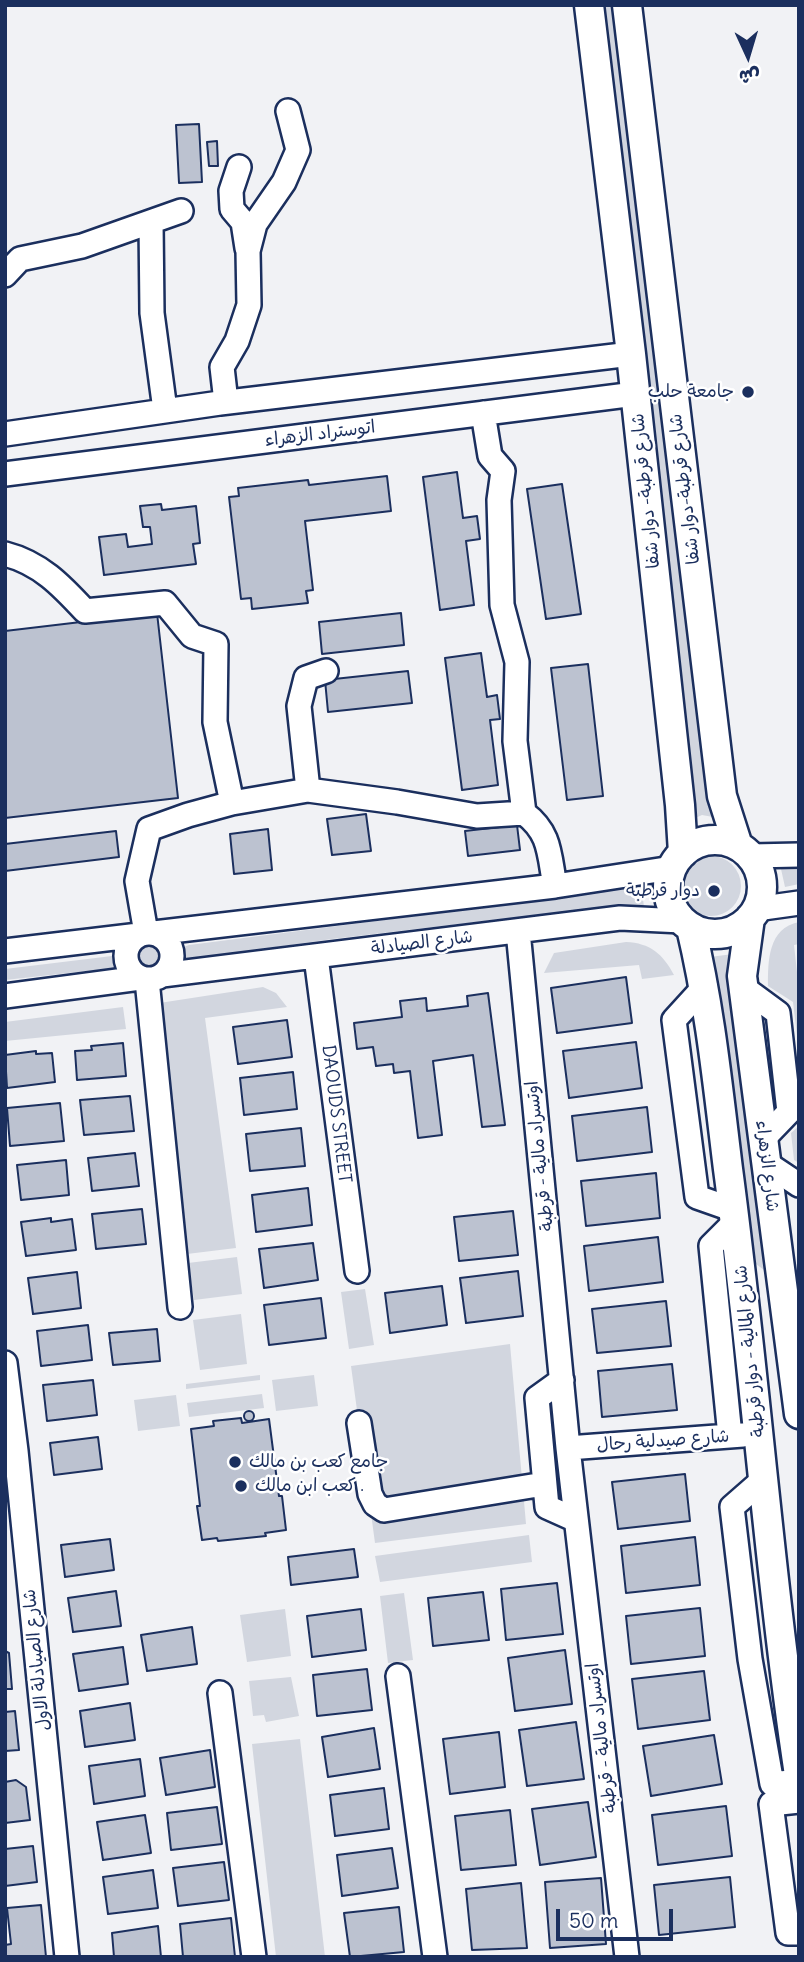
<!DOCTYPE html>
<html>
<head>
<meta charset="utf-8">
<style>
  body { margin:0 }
  #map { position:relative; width:804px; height:1962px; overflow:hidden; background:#f1f2f5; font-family:Delius,"Playpen Sans Arabic",sans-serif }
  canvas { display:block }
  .frame { position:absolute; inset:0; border:7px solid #1b2f5e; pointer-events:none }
  .north { position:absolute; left:713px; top:21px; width:70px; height:70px; -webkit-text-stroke:5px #fff; paint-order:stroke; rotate:176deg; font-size:19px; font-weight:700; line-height:28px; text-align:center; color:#1b2f5e }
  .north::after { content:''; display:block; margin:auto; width:24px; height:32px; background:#1b2f5e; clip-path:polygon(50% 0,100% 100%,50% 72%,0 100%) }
  .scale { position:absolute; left:556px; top:1909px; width:117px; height:32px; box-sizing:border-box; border:4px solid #1b2f5e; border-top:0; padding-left:9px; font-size:21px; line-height:24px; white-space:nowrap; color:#1b2f5e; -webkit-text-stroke:5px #fff; paint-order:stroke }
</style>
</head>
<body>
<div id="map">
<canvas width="804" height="1962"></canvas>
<div class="frame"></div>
<div class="north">ش</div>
<div class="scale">50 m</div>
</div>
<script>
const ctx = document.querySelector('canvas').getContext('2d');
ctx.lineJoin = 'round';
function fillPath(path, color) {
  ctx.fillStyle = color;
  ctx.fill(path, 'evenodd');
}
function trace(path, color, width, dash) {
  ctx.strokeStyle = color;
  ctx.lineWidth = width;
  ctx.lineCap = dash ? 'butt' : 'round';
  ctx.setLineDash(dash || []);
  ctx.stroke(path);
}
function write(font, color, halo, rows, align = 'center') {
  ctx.font = font + ' Delius,"Playpen Sans Arabic",sans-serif';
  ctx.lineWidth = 5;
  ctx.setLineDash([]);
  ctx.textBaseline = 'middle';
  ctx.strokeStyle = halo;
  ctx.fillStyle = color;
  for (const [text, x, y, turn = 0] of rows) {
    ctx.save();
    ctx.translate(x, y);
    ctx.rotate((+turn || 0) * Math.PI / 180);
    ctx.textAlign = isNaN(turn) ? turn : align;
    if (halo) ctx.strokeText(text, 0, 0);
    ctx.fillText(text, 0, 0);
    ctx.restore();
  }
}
const green = new Path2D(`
  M599,5h13l95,795 6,17 -11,-2 -9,4 2,-13z
  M681 886a30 30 0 1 1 60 0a30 30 0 1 1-60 0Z
  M781,869h18v15l-14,3z
  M641,883l3,24 -24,-2 -288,34 -140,20 -12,-1 1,-10 8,-3 383,-49z
  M799,922v22l-5,1 5,45v62l-6,-50 -25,-16c0,-25 0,-58 31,-64z
  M626,942c24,1 37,12 48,33l-32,4 -3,-14 -95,8 10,-20z
  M137 957a12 12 0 1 1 24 0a12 12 0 1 1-24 0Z
  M733,954l34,309 -3,7 -8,-6 -39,-283 -7,-24z
  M112,956l6,5 -4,7 -109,12v-11z
  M263,987l13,6 11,14 -82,11 31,230 -49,6 -34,-250z
  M123,1007l3,22 -121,12v-19z
  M799,1126v37l-5,-3 -3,-27z
  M237,1257l5,37 -48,6 -6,-37z
  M365,1289l9,56 -25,4 -8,-57z
  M241,1314l6,50 -47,6 -7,-50z
  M510,1344l16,180 -151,19 -24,-177z
  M260,1375v5l-74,9v-5z
  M314,1375l4,31 -42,5 -4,-31z
  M262,1394l2,14 -75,9 -2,-14z
  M176,1395l4,31 -42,5 -4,-31z
  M529,1535l3,27 -152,20 -5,-26z
  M404,1593l9,67 -25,3 -8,-67z
  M285,1609l6,47 -44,6 -7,-47z
  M291,1677l8,39 -33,6 -2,-7 -11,1 -4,-35z
  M300,1739l25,218h-49l-24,-213z`);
const building = new Path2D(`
  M199,124l3,58 -23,1 -3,-58z
  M217,141l1,25h-9l-2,-24z
  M457,472l6,46 14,-2 3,23 -14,2 8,64 -34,5 -17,-133z
  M387,476l4,35 -86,10 8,69 -7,1 2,12 -56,6 -1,-11 -10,1 -12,-102 10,-1 -1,-8 70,-8 1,5z
  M562,484l19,130 -35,5 -19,-130z
  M161,504l1,6 34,-4 4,37 -7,1 3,20 -92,11 -5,-38 27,-3 2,13 24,-3 -2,-17h-7l-3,-21z
  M157,613l21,185 -173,20v-187z
  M401,613l3,32 -82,9 -3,-32z
  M481,653l6,44 10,-2 3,24 -10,1 8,65 -36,5 -17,-132z
  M588,664l15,132 -36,4 -16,-132z
  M408,671l4,32 -84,9 -3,-32z
  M366,814l5,37 -39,4 -5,-36z
  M517,825l3,25 -52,6 -3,-25z
  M268,829l4,41 -38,4 -4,-40z
  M116,831l3,26 -114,14v-27z
  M626,977l6,46 -75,10 -6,-45z
  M488,993l17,132 -23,2 -9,-72 -40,6 9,74 -24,3 -8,-67 -16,2 -1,-9 -17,2 -3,-19 -16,2 -3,-26 48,-6 -2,-16 26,-3 1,13 41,-5 -1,-10z
  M287,1020l5,37 -54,7 -5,-37z
  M636,1042l6,46 -73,10 -6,-47z
  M123,1043l3,33 -49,4 -2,-29 17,-1 -1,-4z
  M36,1051v3l16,-1 3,29 -48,6 -2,-33z
  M293,1072l4,37 -53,6 -4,-37z
  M130,1096l4,35 -50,4 -4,-35z
  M60,1103l4,38 -54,5 -3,-38z
  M647,1107l5,45 -75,9 -5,-45z
  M301,1128l4,38 -55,5 -4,-37z
  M135,1153l4,33 -47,5 -4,-33z
  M66,1160l3,35 -48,5 -4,-35z
  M656,1173l4,45 -74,8 -5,-45z
  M308,1188l4,37 -56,7 -4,-37z
  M142,1209l4,35 -50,5 -4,-35z
  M513,1211l5,44 -59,6 -5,-44z
  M51,1218v4l21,-3 4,31 -50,6 -5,-34z
  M658,1237l5,45 -74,9 -5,-45z
  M313,1243l5,37 -54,8 -5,-39z
  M518,1271l5,45 -57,7 -6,-45z
  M77,1272l4,36 -48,6 -5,-36z
  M442,1286l5,39 -57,8 -5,-40z
  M321,1298l5,40 -57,7 -5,-40z
  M666,1301l5,45 -74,7 -5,-44z
  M88,1325l4,35 -51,6 -4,-35z
  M157,1329l3,32 -47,4 -4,-32z
  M672,1364l5,46 -75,7 -4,-46z
  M93,1380l4,35 -50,6 -4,-36z
  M244 1416a5 5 0 1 1 10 0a5 5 0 1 1-10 0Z
  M241,1418l1,5 27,-4 10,77h3l4,34 -21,3 1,3 -48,5 -1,-3 -15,2 -5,-34h3l-9,-77 23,-3 -1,-5z
  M98,1437l4,32 -48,6 -4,-32z
  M685,1474l5,47 -72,8 -6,-47z
  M695,1537l5,48 -74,8 -5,-47z
  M110,1539l4,31 -49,7 -4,-32z
  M354,1549l4,28 -67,8 -3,-28z
  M557,1583l6,51 -57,6 -5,-51z
  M116,1591l5,35 -48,6 -5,-34z
  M483,1592l6,48 -56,6 -5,-48z
  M700,1608l5,48 -74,8 -5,-48z
  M361,1609l5,41 -54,7 -5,-41z
  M192,1627l5,37 -50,7 -6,-36z
  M123,1647l5,37 -49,7 -6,-37z
  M565,1650l7,54 -57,7 -7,-53z
  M5,1651l4,2 3,36h-7z
  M367,1669l5,41 -55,6 -4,-41z
  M704,1671l6,49 -72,9 -6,-50z
  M130,1703l5,37 -50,7 -5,-36z
  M15,1711l4,39 -14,1v-39z
  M576,1722l8,57 -57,7 -8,-56z
  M374,1728l6,41 -52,8 -6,-40z
  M499,1732l6,55 -55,7 -7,-55z
  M714,1735l8,49 -71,12 -8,-50z
  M210,1750l5,37 -49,8 -6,-37z
  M140,1759l5,37 -51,8 -5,-38z
  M16,1780l10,7 4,33 -25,3v-41z
  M384,1788l5,41 -54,7 -5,-41z
  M588,1802l8,55 -56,8 -8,-56z
  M726,1806l6,50 -74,9 -6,-50z
  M217,1807l5,37 -51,6 -4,-37z
  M510,1810l6,55 -55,5 -6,-54z
  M145,1815l6,38 -48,7 -6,-38z
  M33,1846l4,36 -32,4v-37z
  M392,1848l6,40 -56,8 -5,-41z
  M224,1862l5,38 -51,6 -5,-38z
  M153,1870l5,38 -50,6 -5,-37z
  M730,1877l5,50 -76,8 -5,-50z
  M601,1878l5,66 -56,4 -5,-66z
  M521,1883l6,65 -55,2 -6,-61z
  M41,1905l5,52h-41v-12l6,-1 -4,-36z
  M399,1907l5,45 -54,5 -6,-44z
  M231,1918l4,39h-52l-3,-33z
  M158,1926l3,31h-47l-2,-24z`);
const minor = new Path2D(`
  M239,167l-8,24 1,18 11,13 4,26
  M151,222l1,91 13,97
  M5,275l15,-16 62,-13 99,-35
  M226,402l-4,-35 15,-26 12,-36 -1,-54 7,-27 29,-42 14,-32 -10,-39
  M483,413l7,43 13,15 -4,29 3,105 15,57 -2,79 9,72
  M5,434l215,-31 411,-49
  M5,474l630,-80
  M5,554c35,9 56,31 80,57l80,-8 27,33 24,8 -1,78 17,81 76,-13 89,12 80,14 47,-3c27,20 25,42 31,73
  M308,790l-9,-84 7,-28 20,-7
  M751,856l48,-1
  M756,909l43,-6
  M518,931l50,517 59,509
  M126 956a23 23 0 1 1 46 0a23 23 0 1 1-46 0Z
  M146,933l-9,-52 12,-52 39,-14 44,-12
  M154,933l401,-47 117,-18
  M5,951l134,-16
  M316,957l41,314
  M162,975l458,-57 62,3
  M147,980l33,327
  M705,986l-31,34 23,177 37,13
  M744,988l34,25 11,99 -26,27
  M5,996l135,-18
  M766,1163l33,22
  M5,1363l11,88 51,506
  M562,1380l-25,18 10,109 29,13
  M359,1423l11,71 5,10 9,6 160,-26
  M730,1436l-19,-190 24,-24
  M568,1448l175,-13
  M764,1479l-32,28 18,152 22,125 27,-3
  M398,1676l37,281
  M220,1693l34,264
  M799,1801l-28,3 17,129h11`);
const major = new Path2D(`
  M589,5l42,349 49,451 3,48
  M627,5l95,791 16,50
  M668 887a47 47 0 1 1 94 0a47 47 0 1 1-94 0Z
  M750,918l-8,58 57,438
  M691,928c19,79 27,160 37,241 27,202 41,405 71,606`);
const markers = [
  [748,392,7,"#1b2f5e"],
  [714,891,7,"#1b2f5e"],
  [235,1462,7,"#1b2f5e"],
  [241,1486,7,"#1b2f5e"]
];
const poiNames = [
  ["جامعة حلب",734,392],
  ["دوار قرطبة",700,891],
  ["جامع كعب بن مالك",249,1462,"left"],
  ["كعب ابن مالك .",255,1486,"left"]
];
const streetNames = [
  ["اتوستراد الزهراء",320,434,-7],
  ["شارع قرطبة-دوار شفا",685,489,-97],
  ["شارع قرطبة- دوار شفا",646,491,-96],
  ["شارع الصيادلة",422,943,-7],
  ["DAOUDS STREET",336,1114,83],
  ["اوتسراد مالية - قرطبة",540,1156,-96],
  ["شارع الزهراء",767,1166,83],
  ["شارع المالية - دوار قرطبة",750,1351,-96],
  ["شارع صيدلية رحال",663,1441,-4],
  ["شارع الصيادلة الاول",37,1660,-96],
  ["اوتسراد مالية - قرطبة",602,1738,-97]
];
fillPath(green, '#d2d6df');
fillPath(building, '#bcc2d0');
trace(building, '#1b2f5e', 2);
trace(minor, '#1b2f5e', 28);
trace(major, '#1b2f5e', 33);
trace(minor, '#fff', 23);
trace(major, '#fff', 28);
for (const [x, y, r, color] of markers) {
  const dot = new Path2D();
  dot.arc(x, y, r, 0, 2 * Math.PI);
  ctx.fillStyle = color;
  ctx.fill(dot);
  trace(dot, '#fff', 2.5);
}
write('18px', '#1b2f5e', '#fff', poiNames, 'right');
write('18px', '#1b2f5e', '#fff', streetNames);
</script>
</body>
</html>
